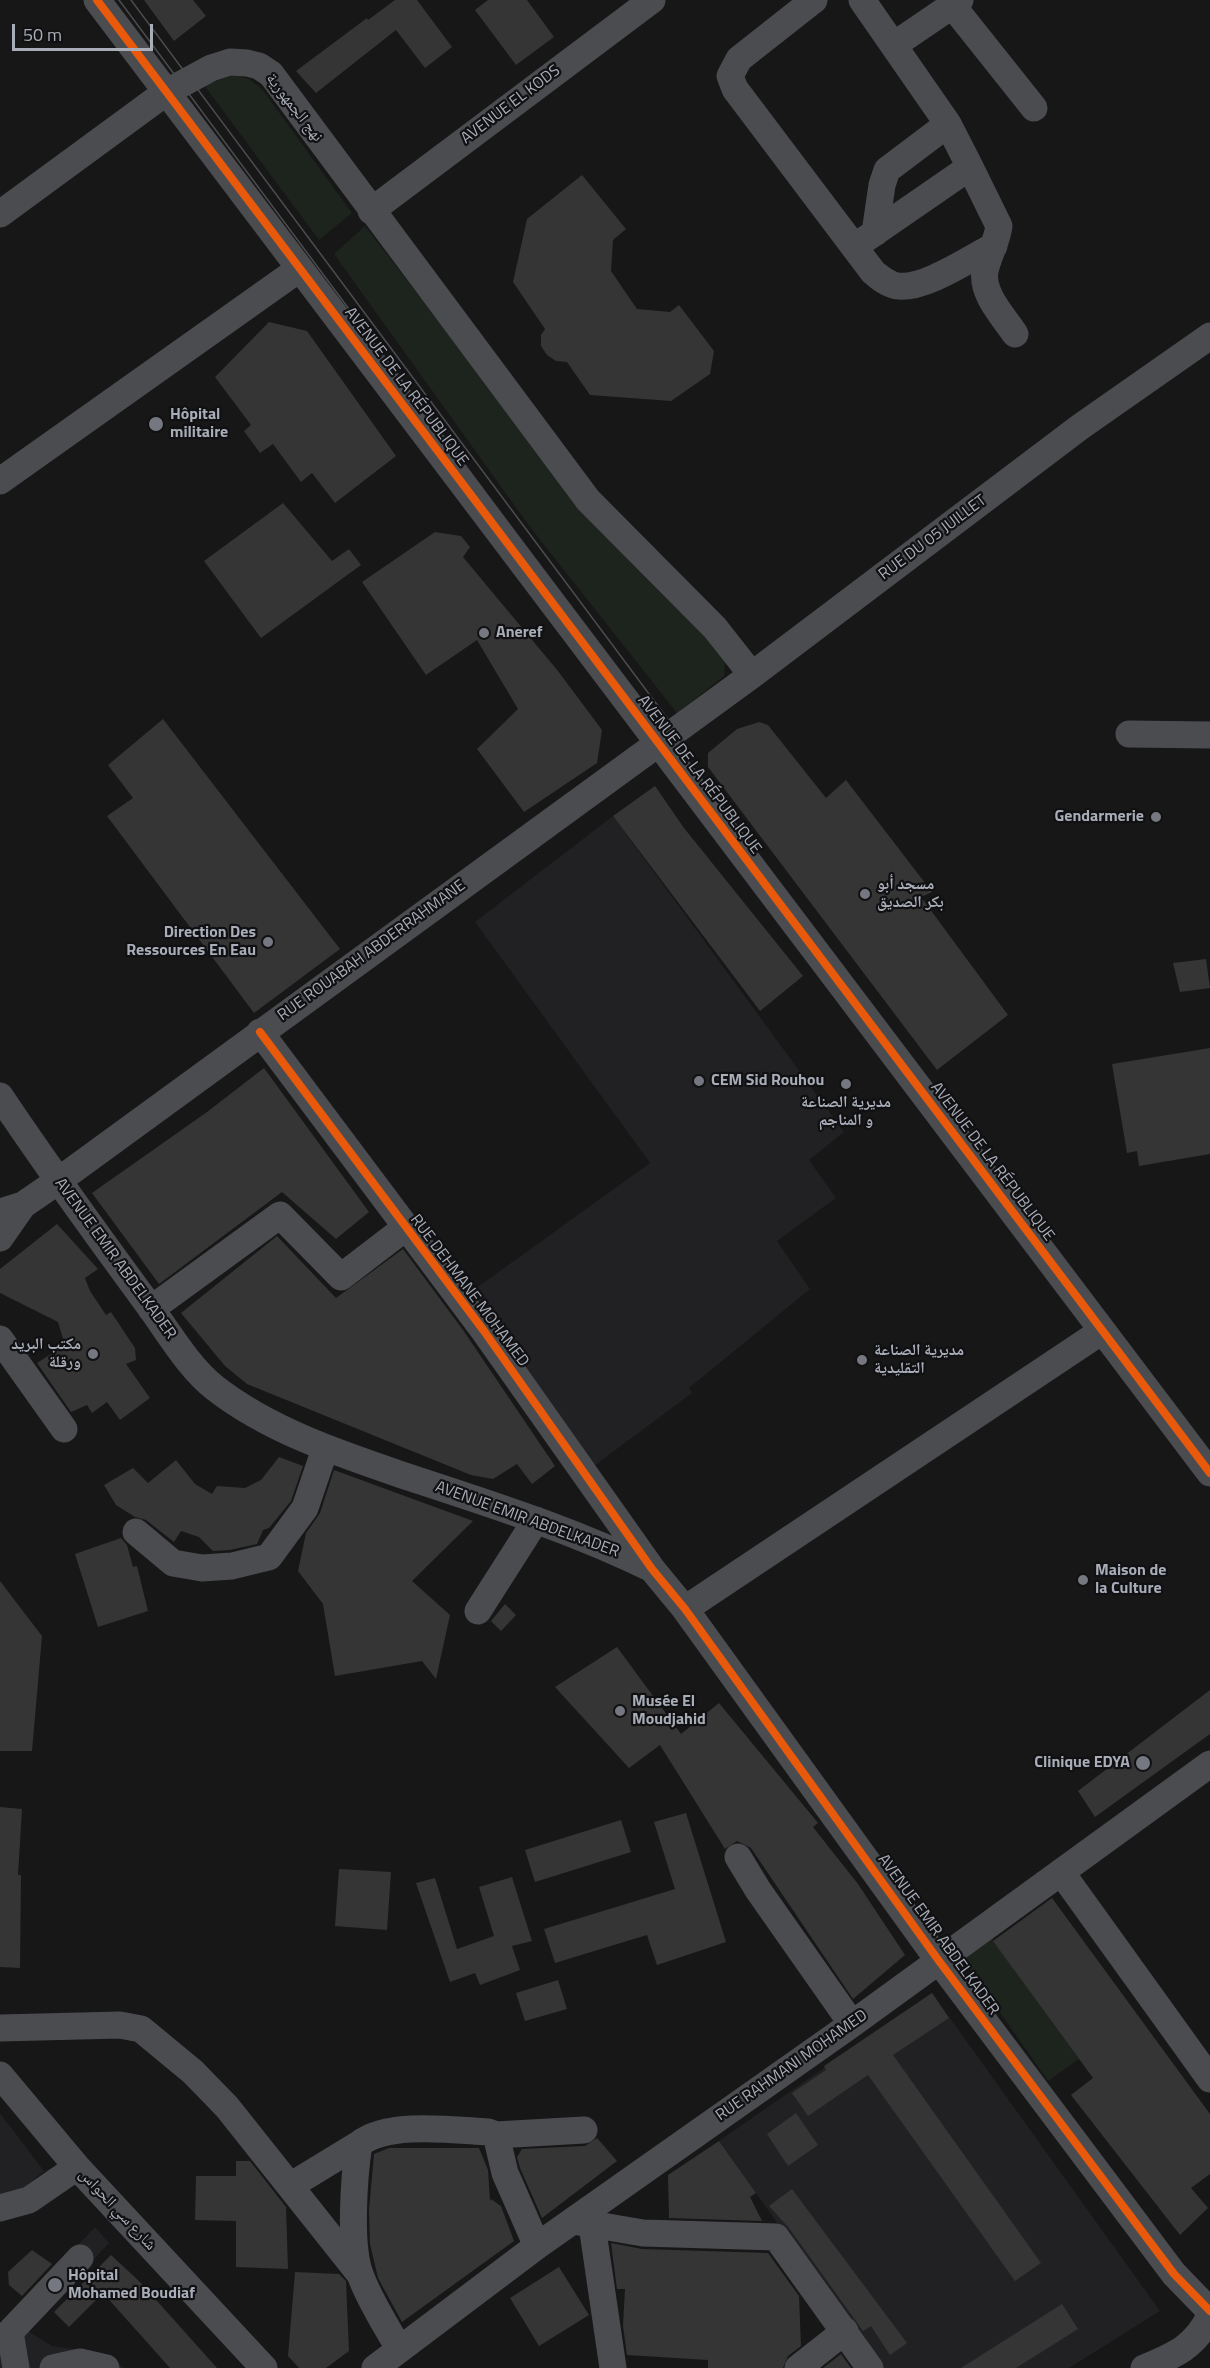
<!DOCTYPE html>
<html>
<head>
<meta charset="utf-8">
<style>
  body { margin:0 }
  #map { position:relative; width:1210px; height:2368px; overflow:hidden; background:#171717; font-family:"Titillium Web",sans-serif }
  canvas { display:block }
  .scale { position:absolute; left:12px; top:24px; width:141px; height:27px; box-sizing:border-box; border:3px solid #a8adb8; border-top:0; padding-left:8px; font-size:18px; line-height:21px; white-space:nowrap; color:#a8adb8; -webkit-text-stroke:4px #111113; paint-order:stroke }
</style>
</head>
<body>
<div id="map">
<canvas width="1210" height="2368"></canvas>
<div class="scale">50 m</div>
</div>
<script>
const ctx = document.querySelector('canvas').getContext('2d');
ctx.lineJoin = 'round';
function fillPath(path, color) {
  ctx.fillStyle = color;
  ctx.fill(path, 'evenodd');
}
function trace(path, color, width, dash) {
  ctx.strokeStyle = color;
  ctx.lineWidth = width;
  ctx.lineCap = dash ? 'butt' : 'round';
  ctx.setLineDash(dash || []);
  ctx.stroke(path);
}
function write(font, color, halo, rows, align = 'center') {
  ctx.font = font + ' "Titillium Web","Noto Naskh Arabic",sans-serif';
  ctx.lineWidth = 4.5;
  ctx.setLineDash([]);
  ctx.textBaseline = 'middle';
  ctx.strokeStyle = halo;
  ctx.fillStyle = color;
  for (const [text, x, y, turn = 0] of rows) {
    ctx.save();
    ctx.translate(x, y);
    ctx.rotate((+turn || 0) * Math.PI / 180);
    ctx.textAlign = isNaN(turn) ? turn : align;
    if (halo) ctx.strokeText(text, 0, 0);
    ctx.fillText(text, 0, 0);
    ctx.restore();
  }
}
const built = new Path2D(`
  M613,816l231,316 -35,28 27,38 -59,43 33,48 -121,99 3,5 -98,73 -126,-172 182,-131 -175,-241z
  M932,1993l228,318 -91,57h-189l-161,-227z
  M0,2113l44,58 -27,23 -17,2z
  M95,2227l14,16 -81,88 24,15 50,7 23,15h-125v-41z`);
const green = new Path2D(`
  M235,75l14,4 13,10 90,124 -33,27 -115,-155z
  M365,226l217,281 140,143 3,14 -1,12 -47,37 -147,-186 -196,-273z
  M990,1936l89,123 -31,22 -86,-123z`);
const building = new Path2D(`
  M144,0h49l13,16 -32,25z
  M395,0h22l35,47 -27,21 -29,-38 -80,63 -20,-22 71,-53 1,2z
  M488,0h39l27,37 -38,28 -41,-55z
  M582,175l44,54 -13,11 -2,31 26,38 33,3 9,-7 35,46 -4,23 -39,27 -81,-6 -23,-33 -11,-1 -9,-6 -6,-9v-11l4,-6 -32,-47 14,-63z
  M269,322l38,9 89,125 -61,47 -23,-30 -11,9 -28,-38 -13,9 -16,-22 7,-6 -36,-48z
  M283,503l49,58 17,-12 12,16 -100,73 -57,-77z
  M435,532l26,4 9,11 -7,10 95,114 44,59 -5,33 -73,49 -47,-63 41,-40 -41,-69 -51,35 -64,-93z
  M163,719l177,230 -86,64 -147,-197 26,-18 -25,-33z
  M759,722l9,3 58,73 20,-18 86,112 -11,5 87,118 -71,55 -229,-303v-14l29,-24z
  M655,786l29,42 119,148 -43,35 -147,-195z
  M1206,959l4,29 -30,4 -7,-29z
  M1210,1048v106l-71,12 -2,-15 -10,2 -15,-89z
  M264,1068l105,144 -33,27 -54,-47 -123,92 -67,-91 115,-81z
  M57,1224l41,45 -13,9 5,13 16,24 5,-3 24,36 1,12 -10,4 24,34 -30,22 -13,-18 -15,11 -5,-8 -16,7 -34,-49 28,-18 -7,-23 -58,-29v-24z
  M277,1236l59,62 67,-49 60,81 92,136 -23,18 -15,-20 -24,15 -22,-4 -224,-91 -22,-18 -44,-53z
  M279,1457l24,9 -12,35 -22,27 -6,2 -6,14 -27,6 -17,1 -14,-14 -18,-6 -7,11 -28,-22 -11,-3 -19,-12 -12,-20 29,-17 15,15 28,-23 19,24 17,10 5,-8 28,2 16,-8z
  M334,1470l139,51 -61,60 38,34 -14,64 -14,-18 -87,15 -12,-72 -25,-33 8,-38 14,-20z
  M121,1538l6,7 6,22 4,-1 11,45 -50,16 -23,-73z
  M0,1581l42,55 -10,115h-32z
  M505,1604l11,11 -15,16 -10,-10z
  M617,1647l64,87 38,-31 99,120 -5,4 45,57 47,71 -52,44 -102,-151 -14,-7 -12,8 -65,-104 -31,23 -74,-81z
  M1210,1690v44l-115,83 -17,-26z
  M0,1807l22,2 -4,66h3l-1,93 -20,-1z
  M686,1813l40,129 -69,23 -10,-30 -92,28 -11,-34 131,-40 -21,-67z
  M621,1820l10,32 -96,30 -10,-32z
  M339,1869l52,3 -4,58 -52,-4z
  M512,1877l20,64 -20,5 8,24 -40,15 -5,-12 -25,9 -34,-99 19,-5 22,71 37,-13 -15,-49z
  M1052,1898l158,216v60l-19,14 17,20 -28,27 -109,-140 22,-17 -100,-137z
  M558,1980l9,29 -42,12 -9,-28z
  M932,1993l17,25 -56,37 148,208 -26,18 -147,-206 -60,41 -16,-23 34,-23 -2,-4z
  M796,2113l22,32 -30,21 -21,-32z
  M597,2138l20,23 -75,57 -22,-50 -3,-11 5,-8 63,-3z
  M719,2141l37,52 -6,4 12,24 -93,-3 -1,-43z
  M389,2148h90l9,22 2,31 1,-2 10,7 13,35 -112,81 -24,-44 -8,-34 -1,-34 5,-56z
  M236,2161h14l36,46 2,62 -52,-2v-46l-41,-1 1,-44h40z
  M792,2189l115,154 -17,12 -19,-29 -8,5 -74,-103 -20,-22z
  M611,2243l31,6 126,4 31,43 2,50 -13,10 -5,12h-75v-8l-81,-5 -4,-29 2,-37h-8z
  M32,2250l20,14 -30,32 -13,-11 -1,-13z
  M111,2255l30,28 76,85h-47l-67,-75 -34,34 -15,-15z
  M559,2267l30,48 -50,31 -29,-48z
  M295,2272l44,2 7,7 3,70 -23,17h-27l-11,-12z
  M1062,2304l16,25 -62,39h-55z
  M841,2354l10,14h-28z`);
const minor = new Path2D(`
  M97,0l1113,1473
  M814,0l-75,59 -9,17 5,13 138,183c7,6 14,12 24,14 27,4 73,-28 97,-40
  M952,5l82,103
  M894,45l66,-45
  M970,167l29,59c-2,16 -11,30 -14,45 -4,23 19,46 30,63
  M371,211l281,-211
  M0,214l165,-121 46,-25 19,-6 17,1 12,3 12,8 317,426 127,128 37,47
  M875,233l7,-48 5,-15 61,-46
  M854,247l116,-80 -22,-43 -86,-124
  M0,481l299,-212
  M1129,734l81,1
  M260,1032l224,299 168,238 33,40 254,352 235,313 36,37
  M0,1096c47,70 97,139 147,207 21,28 41,64 68,85 55,43 128,67 193,89 82,27 165,53 242,91
  M0,1212l23,-7 35,-24 694,-506 328,-248 130,-91
  M0,1238l23,-33
  M151,1309l129,-94 61,62 64,-49
  M0,1339l64,90
  M136,1532l37,31 29,5 30,-2 37,-9 36,-49 20,-59
  M685,1609l417,-278
  M478,1611l58,-91
  M738,1857l20,33 94,134
  M1061,1872l149,207
  M0,2028l120,-3 21,4 52,43 34,35 132,166
  M0,2075l77,92 187,201
  M496,2135l88,-5
  M290,2186l69,-42
  M0,2208l29,-8 48,-33
  M573,2221l70,12 133,4 94,131
  M592,2225l21,143
  M399,2349c-13,-24 -30,-49 -39,-75 -11,-29 -6,-98 -1,-130 29,-23 93,-14 129,-12l8,3 9,38 32,73
  M16,2368l-6,-36 70,-74
  M53,2368l27,-6 26,6
  M375,2368l162,-122 315,-222 358,-260
  M798,2368l47,-37
  M1144,2368c31,-13 51,-21 66,-52`);
const tram = new Path2D(`
  M119,0l538,723
  M131,0l536,718`);
const cycleway = new Path2D(`
  M97,0l1113,1473
  M260,1032l224,299 168,238 33,40 254,352 235,313 36,37`);
const markers = [
  [156,424,8,"#757880"],
  [484,633,6,"#757880"],
  [1156,817,6,"#757880"],
  [865,894,6,"#757880"],
  [268,942,6,"#757880"],
  [699,1081,6,"#757880"],
  [846,1084,6,"#757880"],
  [93,1354,6,"#757880"],
  [862,1360,6,"#757880"],
  [1083,1580,6,"#757880"],
  [620,1711,6,"#757880"],
  [1143,1763,8,"#757880"],
  [55,2285,8,"#757880"]
];
const streetNames = [
  ["AVENUE EL KODS",511,105,-37],
  ["نهج الجمهورية",294,108,52],
  ["AVENUE DE LA RÉPUBLIQUE",406,387,53],
  ["RUE DU 05 JUILLET",933,538,-37],
  ["AVENUE DE LA RÉPUBLIQUE",699,775,53],
  ["RUE ROUABAH ABDERRAHMANE",372,951,-36],
  ["AVENUE DE LA RÉPUBLIQUE",992,1162,53],
  ["AVENUE EMIR ABDELKADER",115,1259,54],
  ["RUE DEHMANE MOHAMED",469,1291,53],
  ["AVENUE EMIR ABDELKADER",527,1520,20],
  ["AVENUE EMIR ABDELKADER",938,1935,54],
  ["RUE RAHMANI MOHAMED",792,2066,-35],
  ["شارع سي الحواس",117,2210,47]
];
const poiNames = [
  ["Hôpital",170,415],
  ["militaire",170,433],
  ["Aneref",496,633],
  ["Gendarmerie",1144,817,"right"],
  ["مسجد أبو",877,885],
  ["بكر الصديق",877,903],
  ["Direction Des",256,933,"right"],
  ["Ressources En Eau",256,951,"right"],
  ["CEM Sid Rouhou",711,1081],
  ["مديرية الصناعة",846,1103,"center"],
  ["و المناجم",846,1121,"center"],
  ["مكتب البريد",81,1345,"right"],
  ["ورقلة",81,1363,"right"],
  ["مديرية الصناعة",874,1351],
  ["التقليدية",874,1369],
  ["Maison de",1095,1571],
  ["la Culture",1095,1589],
  ["Musée El",632,1702],
  ["Moudjahid",632,1720],
  ["Clinique EDYA",1130,1763,"right"],
  ["Hôpital",68,2276],
  ["Mohamed Boudiaf",68,2294]
];
fillPath(built, '#212123');
fillPath(green, '#1d241e');
fillPath(building, '#353536');
trace(minor, '#4b4c50', 27);
trace(tram, '#4b4c4f', 1.5);
trace(cycleway, '#e8590c', 8);
for (const [x, y, r, color] of markers) {
  const dot = new Path2D();
  dot.arc(x, y, r, 0, 2 * Math.PI);
  ctx.fillStyle = color;
  ctx.fill(dot);
  trace(dot, '#111113', 2);
}
write('16px', '#a8adb8', '#111113', streetNames);
write('bold 16px', '#a8adb8', '#111113', poiNames, 'left');
</script>
</body>
</html>
